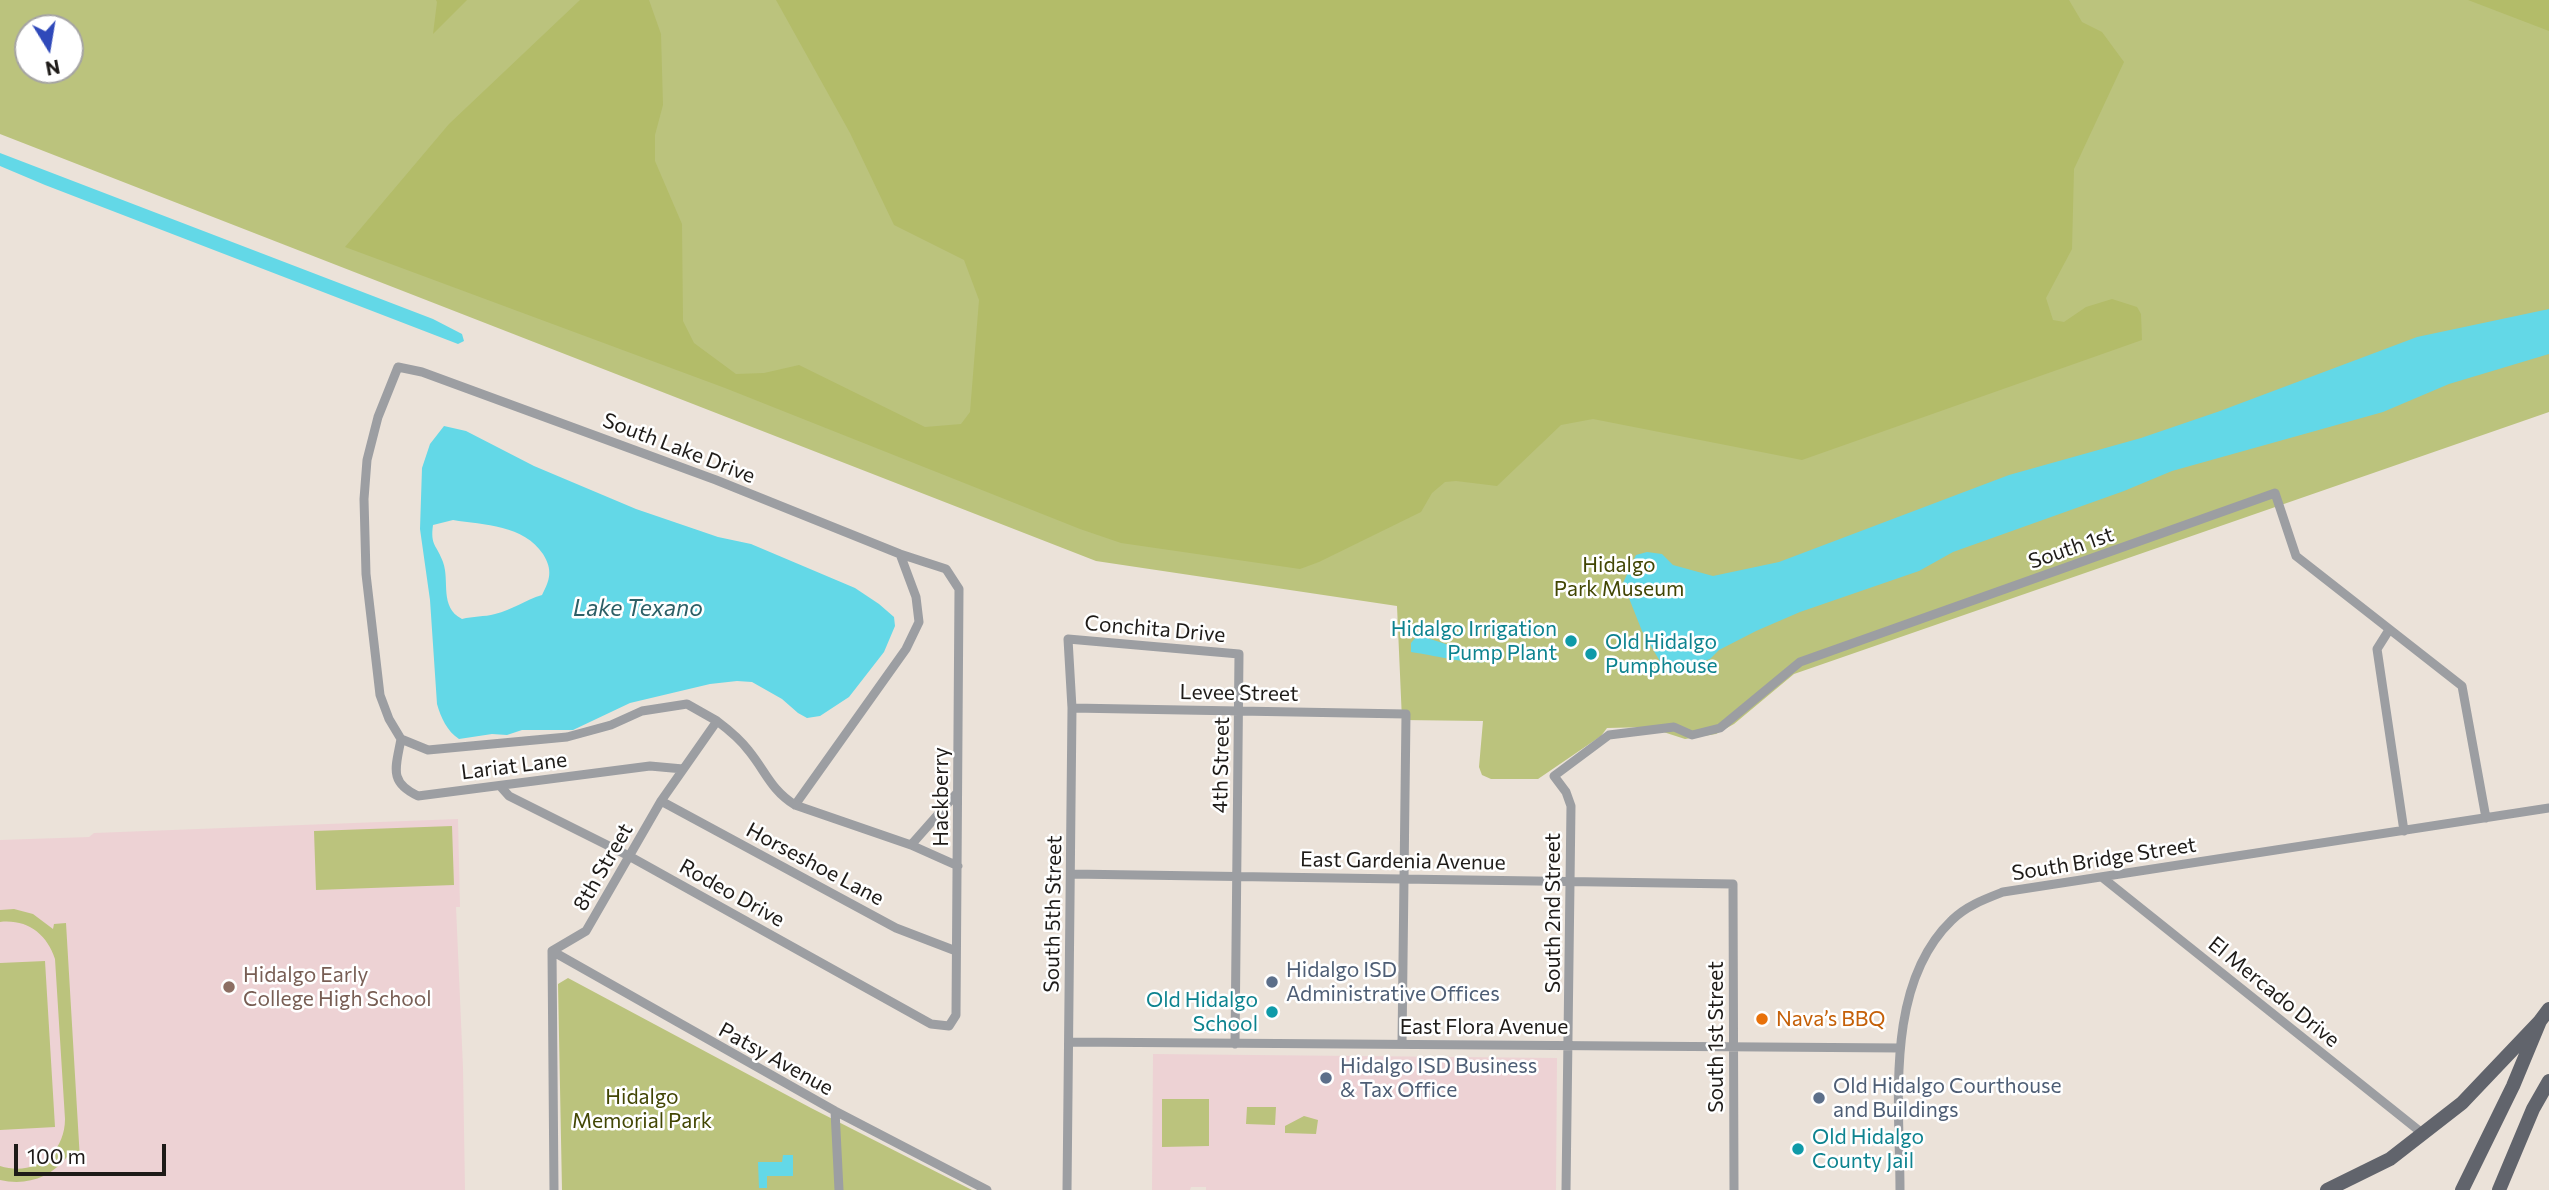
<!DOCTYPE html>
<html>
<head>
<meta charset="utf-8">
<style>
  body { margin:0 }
  #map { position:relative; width:2549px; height:1190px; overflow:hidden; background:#ebe2d9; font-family:Commissioner,sans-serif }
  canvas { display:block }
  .north { position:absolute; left:14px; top:14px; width:70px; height:70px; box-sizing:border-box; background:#fff; border:2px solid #a5a4a3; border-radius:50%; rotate:169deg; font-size:19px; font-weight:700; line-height:28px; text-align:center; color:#1e1b18 }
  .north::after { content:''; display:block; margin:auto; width:24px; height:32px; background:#2f49ba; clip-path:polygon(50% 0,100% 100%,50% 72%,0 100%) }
  .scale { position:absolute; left:14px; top:1144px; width:152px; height:32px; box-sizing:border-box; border:4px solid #1e1b18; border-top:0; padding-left:9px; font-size:21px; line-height:24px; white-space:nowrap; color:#1e1b18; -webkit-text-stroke:5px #fff; paint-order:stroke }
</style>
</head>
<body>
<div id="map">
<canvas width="2549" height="1190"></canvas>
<div class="north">N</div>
<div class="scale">100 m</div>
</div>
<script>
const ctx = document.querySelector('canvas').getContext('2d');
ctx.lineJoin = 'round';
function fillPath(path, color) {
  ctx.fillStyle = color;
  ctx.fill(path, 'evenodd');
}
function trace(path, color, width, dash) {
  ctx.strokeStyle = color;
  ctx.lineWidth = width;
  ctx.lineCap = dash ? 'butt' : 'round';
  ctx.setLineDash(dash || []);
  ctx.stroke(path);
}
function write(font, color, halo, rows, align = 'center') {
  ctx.font = font + ' Commissioner,sans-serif';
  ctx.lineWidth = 5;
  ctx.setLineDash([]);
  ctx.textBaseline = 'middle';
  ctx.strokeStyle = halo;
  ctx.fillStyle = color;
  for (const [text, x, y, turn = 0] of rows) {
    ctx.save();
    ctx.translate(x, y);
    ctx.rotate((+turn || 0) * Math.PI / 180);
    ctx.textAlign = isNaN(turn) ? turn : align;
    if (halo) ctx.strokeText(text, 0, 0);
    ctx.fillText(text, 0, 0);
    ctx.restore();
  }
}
const education = new Path2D(`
  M458,819l2,88h-4l7,161 2,122h-465v-350l89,-3 5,-4z
  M1153,1054l404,4 -1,132h-350v-3h-15l-1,3h-38z`);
const green = new Path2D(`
  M0,0h2549v412l-755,262 -60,50 -18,10 -31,5 -37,-12 -41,1 -6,8 -63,43h-47l-9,-4 -3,-8 4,-46 -81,-1 -5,-114 -301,-45 -1096,-427zM28,28h42v42h-42z
  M452,826l2,59 -138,5 -2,-59z
  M14,909l19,5 20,15 1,-5 12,-1 14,237h-13v-3c-17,21 -41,29 -67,23v-14c34,11 65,-12 65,-47l-10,-160c-8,-25 -28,-40 -55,-37v-12z
  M45,961l10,166 -55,3v-167z
  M568,978l243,130 161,82h-410l-4,-206z
  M1162,1099h47v47l-47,1z
  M1247,1107h29l-1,18 -29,-1z
  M1304,1116l14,4 -2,14 -31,-1v-7z`);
const forest = new Path2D(`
  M436,0h31l-34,34 4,-32z
  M580,0h69l12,34 2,71 -8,30v26l27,63 1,97 11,22 42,31 28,-1 35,-8 126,62 36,-3 9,-12 9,-112 -15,-40 -70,-35 -44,-92 -74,-133h1293l13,22 20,10 22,30 -50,107 -2,80 -26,49 7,22 11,2 22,-15 26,-8 25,8 4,7 1,26 -340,120 -209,-41 -32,6 -64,61 -41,-5 -11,1 -13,11 -11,19 -102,50 -19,7 -179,-26 -41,-14 -355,-141 -380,-141 104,-123z
  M2468,0h81v31z`);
const water = new Path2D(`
  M0,153l433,166 29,15 2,7 -6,3 -413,-159 -45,-19z
  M2549,309v45l-100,30 -66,28 -211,59 -48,20 -171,61 -34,19 -119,41 -44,19 -37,19 -9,9 -43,14 -25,-42 -19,-48 13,-28 11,-3 15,2 11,11 40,11 66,-14 230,-87 132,-37 79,-27 197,-74z
  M444,426l22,5 68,35 102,43 82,28 33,7 104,44 24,16 15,13 1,9 -11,26 -35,45 -29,19 -13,2 -9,-5 -16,-14 -30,-17 -15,-1 -27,3 -80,19 -57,27h-51l-15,5 -15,-1 -33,5c-12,-8 -18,-21 -22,-35l-7,-104 -10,-71 2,-61 8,-24zM453,520c31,5 71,5 90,34 10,16 7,26 -1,41 -17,5 -30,15 -47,19 -11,3 -22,2 -33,5 -23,-12 -12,-38 -19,-57 -6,-17 -13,-16 -10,-37z
  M1421,636l65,21 1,4c-11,5 -60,-7 -76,-9v-9l5,-6z
  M783,1155h10v21h-26v12h-8l-1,-26h24z`);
const minor = new Path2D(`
  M2389,630l-12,19 27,182
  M1072,708l334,6 -4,330
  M717,721c12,9 23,18 32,30 17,21 22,39 46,54l116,40 47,21
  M401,739c-5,28 -13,43 17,57l232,-30 33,3
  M501,787l8,9 120,60 302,168 18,2 7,-11 3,-426 -13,-20 -46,-15 -184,-74 -294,-108 -24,-5 -20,50 -11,43 -3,39 2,75 14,121 9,24 12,20 27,11 139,-13 44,-12 31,-14 45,-7 30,17 -56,80 -75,130 -34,20 2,239
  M661,801l235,127 60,23
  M795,805l111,-156 13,-27 -3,-25 -16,-43
  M911,845l46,-52
  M1071,874l662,10 1,306
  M2103,878l319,255
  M552,951l283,160 152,79
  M1069,1042l831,6
  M835,1111l4,79
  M1067,1190l5,-482 -4,-69 171,15 -4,390
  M1566,1190l5,-384 -5,-14 -12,-16 55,-41 65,-8 18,8 28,-7 80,-66 475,-169 21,63 166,130 24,132
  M1900,1190c0,-86 -16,-205 52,-270 14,-14 33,-21 51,-28l546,-84`);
const primary = new Path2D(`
  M2327,1190l63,-31 72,-56 78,-82
  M2462,1190l51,-104 27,-65 9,-12
  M2499,1190l34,-81 16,-28`);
const markers = [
  [1571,641,7,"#0f9aa8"],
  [1591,654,7,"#0f9aa8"],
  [1272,982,7,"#5c6f8a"],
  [229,987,7,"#8d6e63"],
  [1272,1012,7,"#0f9aa8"],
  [1762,1019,7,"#e8710a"],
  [1326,1078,7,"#5c6f8a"],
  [1819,1098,7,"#5c6f8a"],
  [1798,1149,7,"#0f9aa8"]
];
const streetNames = [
  ["South Lake Drive",679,448,21],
  ["South 1st",2071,548,-19],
  ["Conchita Drive",1155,629,5],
  ["Levee Street",1239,693,1],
  ["4th Street",1221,765,-89],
  ["Lariat Lane",514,766,-7],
  ["Hackberry",941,797,-90],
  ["South Bridge Street",2104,859,-9],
  ["East Gardenia Avenue",1403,861,1],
  ["Horseshoe Lane",815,864,28],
  ["8th Street",603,867,-60],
  ["Rodeo Drive",732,893,29],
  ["South 2nd Street",1553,913,-90],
  ["South 5th Street",1053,914,-89],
  ["El Mercado Drive",2274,992,39],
  ["East Flora Avenue",1484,1027],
  ["South 1st Street",1716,1037,-90],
  ["Patsy Avenue",776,1059,29]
];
const parkNames = [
  ["Hidalgo",1619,565],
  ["Park Museum",1619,589],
  ["Hidalgo",642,1097],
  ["Memorial Park",642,1121]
];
const cultureNames = [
  ["Hidalgo Irrigation",1557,629],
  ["Pump Plant",1557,653],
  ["Old Hidalgo",1605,642,"left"],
  ["Pumphouse",1605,666,"left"],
  ["Old Hidalgo",1258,1000],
  ["School",1258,1024],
  ["Old Hidalgo",1812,1137,"left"],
  ["County Jail",1812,1161,"left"]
];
const serviceNames = [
  ["Hidalgo ISD",1286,970],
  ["Administrative Offices",1286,994],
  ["Hidalgo ISD Business",1340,1066],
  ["& Tax Office",1340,1090],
  ["Old Hidalgo Courthouse",1833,1086],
  ["and Buildings",1833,1110]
];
const educationNames = [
  ["Hidalgo Early",243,975],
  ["College High School",243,999]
];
const foodNames = [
  ["Nava’s BBQ",1776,1019]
];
const waterNames = [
  ["Lake Texano",638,608]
];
fillPath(education, '#edd2d4');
fillPath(green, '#bbc37d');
fillPath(forest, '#b3bc69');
fillPath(water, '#63d8e7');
trace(minor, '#9c9ea2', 9);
trace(primary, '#61646c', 14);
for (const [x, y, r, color] of markers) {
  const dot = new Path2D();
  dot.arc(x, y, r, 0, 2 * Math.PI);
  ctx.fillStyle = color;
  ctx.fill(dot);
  trace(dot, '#fff', 2.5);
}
write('21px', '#1e1b18', '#fff', streetNames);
write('21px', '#424604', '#fff', parkNames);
write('21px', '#0d838f', '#fff', cultureNames, 'right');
write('21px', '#4e5e75', '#fff', serviceNames, 'left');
write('21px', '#785e54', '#fff', educationNames, 'left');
write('21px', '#c56008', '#fff', foodNames, 'left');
write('italic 23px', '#2d5f66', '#fff', waterNames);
</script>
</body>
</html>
